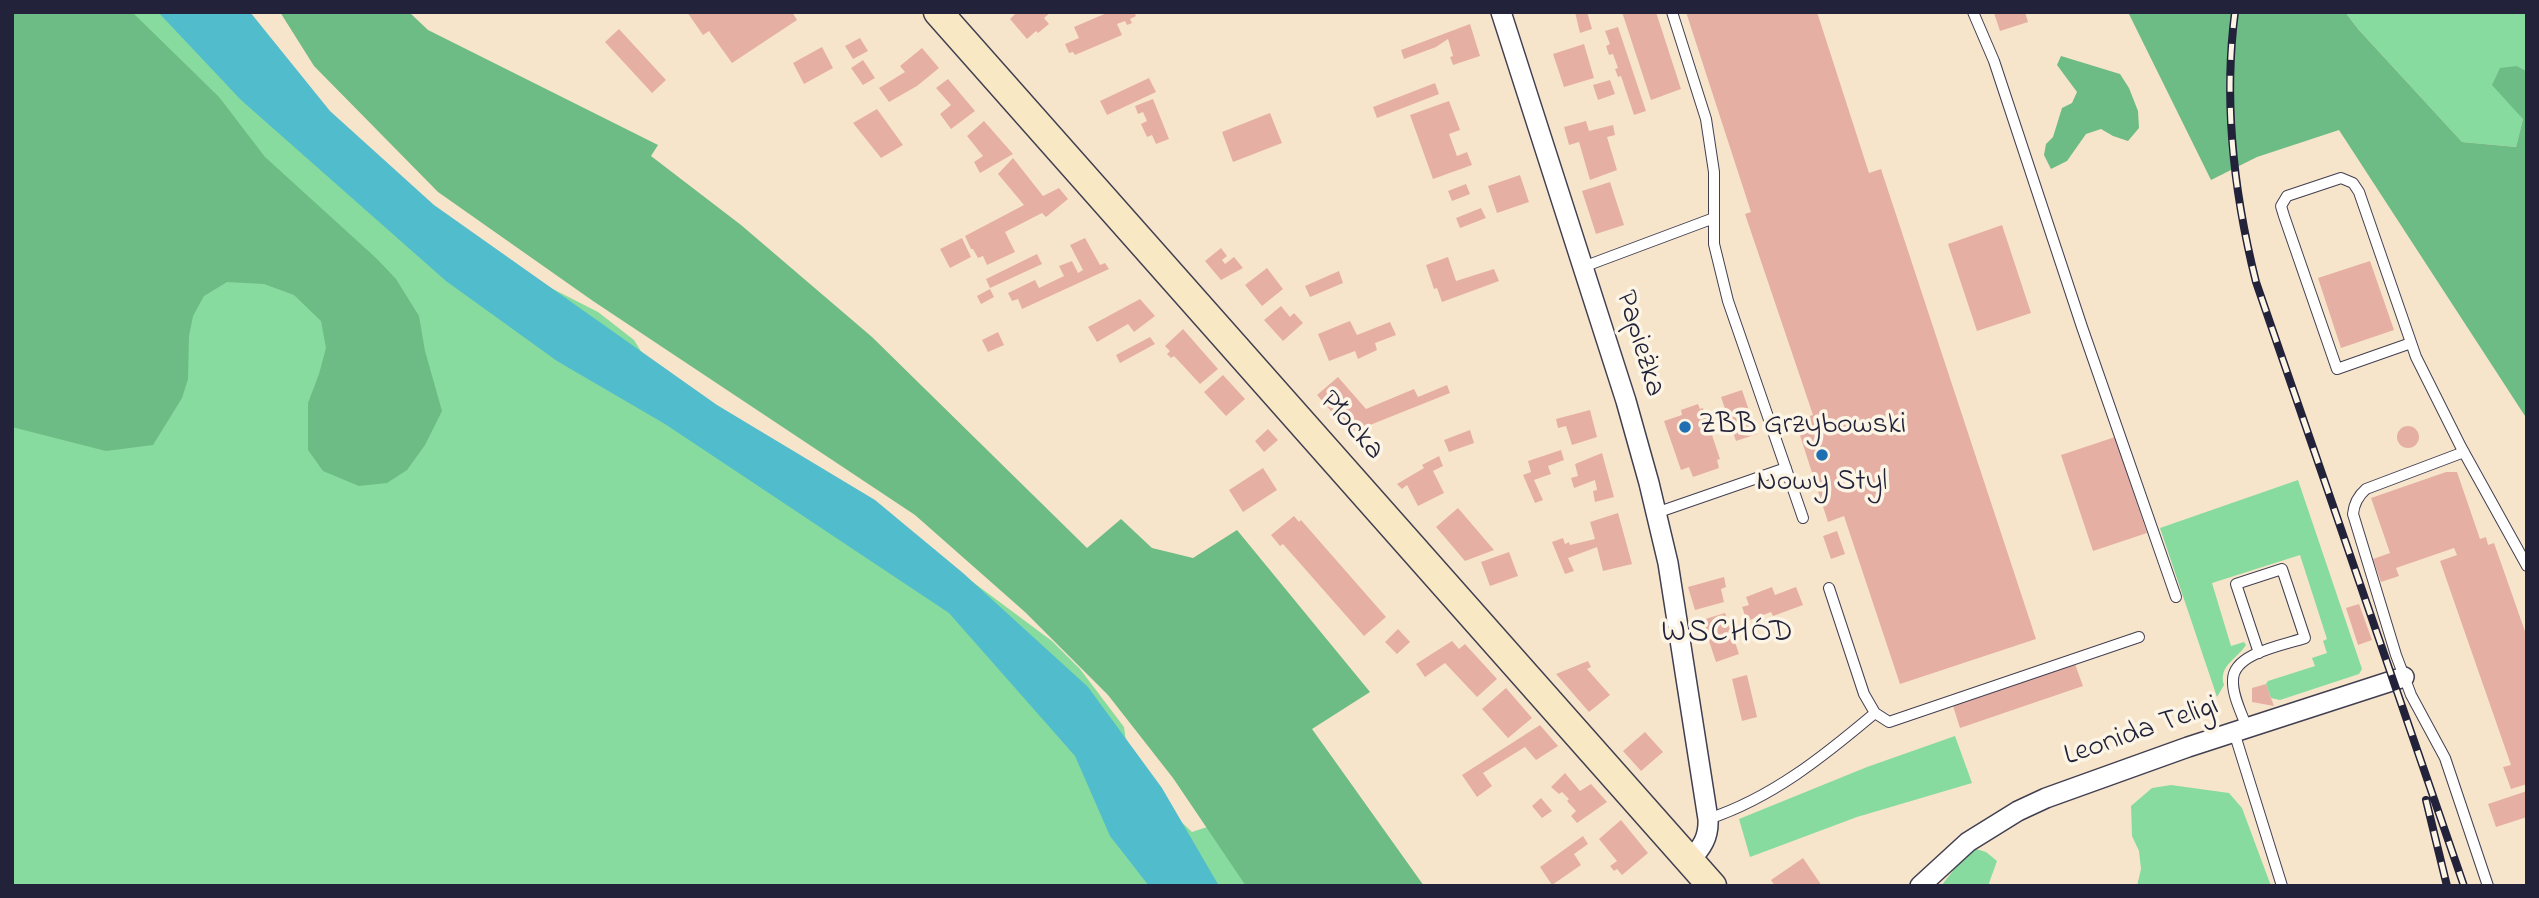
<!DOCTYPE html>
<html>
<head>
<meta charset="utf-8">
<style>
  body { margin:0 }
  #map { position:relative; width:2539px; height:898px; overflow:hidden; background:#f7e5cb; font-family:"Indie Flower",sans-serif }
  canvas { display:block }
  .frame { position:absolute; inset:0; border:14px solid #22223b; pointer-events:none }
</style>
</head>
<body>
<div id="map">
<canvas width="2539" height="898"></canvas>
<div class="frame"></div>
</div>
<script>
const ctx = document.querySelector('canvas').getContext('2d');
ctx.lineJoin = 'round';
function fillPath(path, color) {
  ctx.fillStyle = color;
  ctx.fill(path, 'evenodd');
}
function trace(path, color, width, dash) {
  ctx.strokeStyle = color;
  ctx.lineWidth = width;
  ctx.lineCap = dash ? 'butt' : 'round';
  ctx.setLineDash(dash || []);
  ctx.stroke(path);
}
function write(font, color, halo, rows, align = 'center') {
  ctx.font = font + ' "Indie Flower",sans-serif';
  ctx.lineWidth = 7;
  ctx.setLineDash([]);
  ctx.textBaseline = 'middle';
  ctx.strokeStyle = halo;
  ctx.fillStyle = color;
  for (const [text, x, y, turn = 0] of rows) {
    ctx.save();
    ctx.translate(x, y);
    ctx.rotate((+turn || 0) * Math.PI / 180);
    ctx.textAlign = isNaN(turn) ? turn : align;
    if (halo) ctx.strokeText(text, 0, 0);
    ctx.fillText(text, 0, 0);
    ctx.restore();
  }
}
const green = new Path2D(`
  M12,12h233l29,55 117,110 154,108 53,27 36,28 18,29 271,176 129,96 28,28 44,58 5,36 44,51 19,18 39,-13 48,67h-1267z
  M2345,12h182v59l-10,-5 6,53 -7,28 -54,-5 -104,-113z
  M2298,480l64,189 -3,5 -79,26 -9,-2 -5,-14 2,-3 47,-15 -3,-8 15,-5 -4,-12 4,-2 -27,-84 -88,28 19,63 13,-4 2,3c-9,14 -28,21 -22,40l-7,12 -57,-169z
  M1955,736l17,47 -115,34 -107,40 -11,-38 128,-52z
  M2171,785l58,8 13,15 29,78h-134l4,-17 -2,-18 -7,-15 -1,-30 21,-18z
  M1976,849l10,3 11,9 -9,25h-47l22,-28z`);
const forest = new Path2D(`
  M12,12h120l87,85 46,60 111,101 20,21 23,37 6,35 17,60 -17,34 -18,25 -20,13 -28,3 -36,-15 -15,-21v-47l11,-29 7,-26 -5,-27 -27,-26 -30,-11 -37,-2 -23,14 -11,20 -4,20 -1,43 -6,19 -29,47 -47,6 -94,-24z
  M280,12h129l19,18 230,115 -7,11 90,69 131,112 215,211 34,-29 31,29 41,10 44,-28 133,162 -58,37 112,157h-178l-73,-108 -65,-83 -83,-83 -110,-97 -322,-214 -155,-109 -124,-126z
  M2128,12h217l13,17 104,113 54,5 7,-28 -31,-34 8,-17 17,-2 10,5v344l-2,1 -186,-286 -82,27 -46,23z
  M2061,56l59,18 9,14 9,23 1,17 -11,13 -15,-5 -12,-7 -15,5 -19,27 -16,8 -7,-14 2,-11 7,-7 9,-29 10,-5 5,-11 -20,-27z`);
const water = new Path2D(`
  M158,12h92l80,99 104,94 283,200 158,95 88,73 125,114 74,101 57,98h-70l-39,-50 -35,-80 -126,-143 -284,-189 -108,-63 -111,-80 -205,-181z`);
const building = new Path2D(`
  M687,12h105l5,8 -65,43 -23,-32 -6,4z
  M1017,12h34l-7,6 5,6 -11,9 -2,-2 -9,8 -17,-20z
  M1109,12h25l2,4 -6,3 2,4 -5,2 -2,-4 -8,3 5,11 -47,20 -2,-3 -4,1 -4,-9 14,-6 -5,-11z
  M1575,12h12l5,17 -12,4z
  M1622,12h34l25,77 -30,11z
  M1686,12h131l52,161 12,-4 155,470 -136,45 -56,-168 -16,6 -33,-102 18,-5 -68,-201 6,-2z
  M1997,12h28l3,10 -28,9 -6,-18z
  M1470,24l10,32 -27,9 -3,-8 3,-1 -5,-17 -12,8 -32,12 -3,-9z
  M1618,27l28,84 -12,4 -13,-39 -3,1 -3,-8 3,-1 -5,-14 -4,1 -3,-9 4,-2 -5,-13z
  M619,29l47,51 -14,13 -47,-51z
  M860,38l8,13 -15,8 -8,-13z
  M1584,44l10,34 -30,9 -11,-33z
  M822,47l11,21 -29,16 -11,-21z
  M922,48l17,20 -22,18 -28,16 -10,-14 26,-16 -5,-6z
  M863,60l12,18 -12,7 -12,-17z
  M1149,78l7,14 -49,23 -7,-14z
  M948,79l27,32 -24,18 -11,-15 11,-9 -15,-17z
  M1610,80l5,14 -17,6 -5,-15z
  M1435,83l4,11 -62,24 -4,-11z
  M1153,99l16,40 -13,5 -4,-9 -5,2 -6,-13 6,-3 -4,-9 -5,2 -3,-8z
  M1449,101l11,29 -11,4 8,22 10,-4 5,13 -39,14 -23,-64z
  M877,109l26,36 -22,13 -28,-35z
  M1270,113l12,30 -49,19 -11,-30z
  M984,121l29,33 -33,19 -6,-11 9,-6 -16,-20z
  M1586,121l3,10 24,-6 2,10 -8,2 10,33 -27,10 -11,-38 -10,3 -5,-18z
  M1013,158l30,38 16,-8 9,11 -22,18 -4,-4 -37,19 10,20 -28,13 -4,-9 -5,2 -5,-9h-2l-6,-13 59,-31 -26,-31z
  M1520,175l9,27 -32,11 -9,-27z
  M1610,182l14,43 -28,9 -14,-43z
  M1466,184l4,10 -18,7 -4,-10z
  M1481,208l5,10 -26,10 -4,-10z
  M2002,225l29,88 -54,18 -29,-87z
  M962,238l9,19 -21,11 -10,-19z
  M1085,238l15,27 5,-2 4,6 -87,40 -4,-10 -6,2 -4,-8 27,-13 4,8 25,-12 -5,-10 13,-5 6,12 5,-3 -13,-25z
  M1221,248l6,8 -5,4 3,4 9,-7 9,11 -22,12 -16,-19z
  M1037,254l5,10 -52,24 -4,-9z
  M1448,257l8,24 38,-12 5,12 -57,21 -5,-14 -3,1 -8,-24z
  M2370,261l24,69 -53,18 -23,-70z
  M1267,268l16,21 -21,17 -17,-21z
  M1339,271l4,12 -33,14 -5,-11z
  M990,289l4,8 -13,7 -4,-8z
  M1140,299l15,17 -21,16 -6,-8 -31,18 -9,-15z
  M1281,306l9,11 4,-4 9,10 -20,18 -19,-21z
  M1350,321l7,14 33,-13 6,13 -21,8 2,7 -19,9 -3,-8 -26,10 -11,-27z
  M1183,329l35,40 -18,15 -26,-28 -3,2 -4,-4 3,-3 -5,-5z
  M998,332l6,13 -16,7 -6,-12z
  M1150,337l5,7 -35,19 -4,-8z
  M1223,375l22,24 -19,17 -22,-24z
  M1338,377l28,32 48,-20 4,8 29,-12 3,8 -100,40 -33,-38z
  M1742,390l15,44 -21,7 -15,-44z
  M1698,404l2,5 3,-1 17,51 -3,1 2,8 -26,9 -4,-10 -8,3 -17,-49 18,-6 -1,-5z
  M1590,410l7,27 -25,8 -6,-19 -8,2 -2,-9z
  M2397 437a11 11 0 1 1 22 0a11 11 0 1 1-22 0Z
  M1268,429l10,11 -14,12 -9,-11z
  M1470,430l4,13 -25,9 -5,-12z
  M2115,437l32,96 -54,18 -32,-96z
  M1561,450l3,10 -16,6 3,8 -17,6 9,20 -8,3 -12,-28 8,-3 -3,-11z
  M1602,453l12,44 -19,5 -2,-11 4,-1 -2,-10 -21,8 -3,-10 7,-2 -3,-12z
  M1439,456l4,10 -10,5 11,22 -26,13 -11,-21 -5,4 -5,-5 27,-16 -2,-3z
  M1263,468l14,22 -34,22 -14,-22z
  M2446,472h11l23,67 6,-2 2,8 6,-2 33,94v147l-16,5 -8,-22 8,-2 -71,-204 17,-6 -3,-7 -58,20 3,8 -18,6 -8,-23 17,-6 -19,-55z
  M1458,508l36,42 -29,11 -29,-34z
  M1618,513l14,51 -29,7 -6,-24 -29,11 6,13 -9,3 -13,-32 11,-4 2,6 4,-2 1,3 25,-6 -5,-17z
  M1294,516l5,6 2,-2 85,97 -22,19 -81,-92 -3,2 -9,-11z
  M1837,531l8,23 -14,5 -8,-23z
  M1509,552l9,24 -28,10 -9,-24z
  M1724,577l2,10 -5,2 3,13 -29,8 -7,-23z
  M1772,587l3,8 21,-8 7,18 -30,11 -2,-4 -24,9 -5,-14 7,-2 -3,-8z
  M2359,604l13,36 -14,5 -12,-37z
  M1725,613l14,41 -23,8 -14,-42z
  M1398,629l12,13 -13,12 -12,-12z
  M1452,641l7,8 6,-5 32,35 -20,18 -32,-34 -20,14 -9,-13z
  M1588,661l3,6 -4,2 23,26 -21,17 -33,-38z
  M2075,664l8,22 -123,42 -7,-22z
  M1747,675l10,42 -15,4 -10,-42z
  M2266,684l5,14 3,8 -22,-4v-14z
  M1506,688l26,30 -24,20 -26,-29z
  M1540,725l18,21 -22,14 -11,-13 -42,26 9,13 -15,11 -15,-22z
  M1645,732l18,20 -22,19 -18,-20z
  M1565,773l15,18 11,-7 16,18 -30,21 -6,-7 5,-5 -9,-10 2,-2 -7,-7 -3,2 -8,-7z
  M2527,791v26l-31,10 -8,-23z
  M1541,798l11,13 -10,7 -10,-12z
  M1621,820l27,33 -26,22 -5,-6 -3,2 -4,-5 7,-5 -18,-22z
  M1583,836l5,8 -14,10 7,11 -29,20 -12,-18z
  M1803,858l19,28h-47l-4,-6z`);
const lane = new Path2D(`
  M1672,12l34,107 8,53v72l14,57 75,217
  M1973,12l21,49 88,266 94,270
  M1583,267l131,-49
  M2411,343l-74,26 -53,-153 -3,-10 6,-10 54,-18 12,5 6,9c19,55 38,110 57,165l45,90 66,119
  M2464,452l-98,37c-8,7 -12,14 -13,25l43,141 15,40 34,63 43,128
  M1656,513l130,-45
  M1829,588l35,106 11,19 14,9 250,-85
  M2247,728c-5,-14 -15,-33 -14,-48 0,-27 51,-35 72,-42l-23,-69 -46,15 23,69
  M2234,732l48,154
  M1708,819c64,-21 116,-63 167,-106`);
const street = new Path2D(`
  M1501,12l125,389 23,82 19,80 40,256c1,18 -6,29 -19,42
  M1920,886l48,-44 50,-31 28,-13 142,-51 216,-70`);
const secondary = new Path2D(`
  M938,12l774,874`);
const rail = new Path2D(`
  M2235,12c-12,91 -1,182 21,270l208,604
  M2426,800l21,86`);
const markers = [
  [1685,427,7,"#1f6fb2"],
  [1822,455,7,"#1f6fb2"]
];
const streetNames = [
  ["Papieżka",1638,344,73],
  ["Płocka",1350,427,48],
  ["Leonida Teligi",2142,733,-19]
];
const poiNames = [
  ["ZBB Grzybowski",1699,427],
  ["Nowy Styl",1822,484,"center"]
];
const neighbourhoodNames = [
  ["WSCHÓD",1728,635]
];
fillPath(green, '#87db9e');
fillPath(forest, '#6dbb85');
fillPath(water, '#51bdcc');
fillPath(building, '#e6afa4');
trace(lane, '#423f51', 12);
trace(street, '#423f51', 22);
trace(secondary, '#423f51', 31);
trace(lane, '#fff', 10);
trace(street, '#fff', 19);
trace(secondary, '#f8e8c3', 28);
trace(rail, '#22223b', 8);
trace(rail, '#fcf5e5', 5, [16]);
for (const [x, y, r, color] of markers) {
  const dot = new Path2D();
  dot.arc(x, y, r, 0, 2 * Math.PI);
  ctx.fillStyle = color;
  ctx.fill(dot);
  trace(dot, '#fcf5e5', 2.5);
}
write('30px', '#22223b', '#fcf5e5', streetNames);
write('30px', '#22223b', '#fcf5e5', poiNames, 'left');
ctx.letterSpacing = '2px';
write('32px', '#22223b', '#fcf5e5', neighbourhoodNames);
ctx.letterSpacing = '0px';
</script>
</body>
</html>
